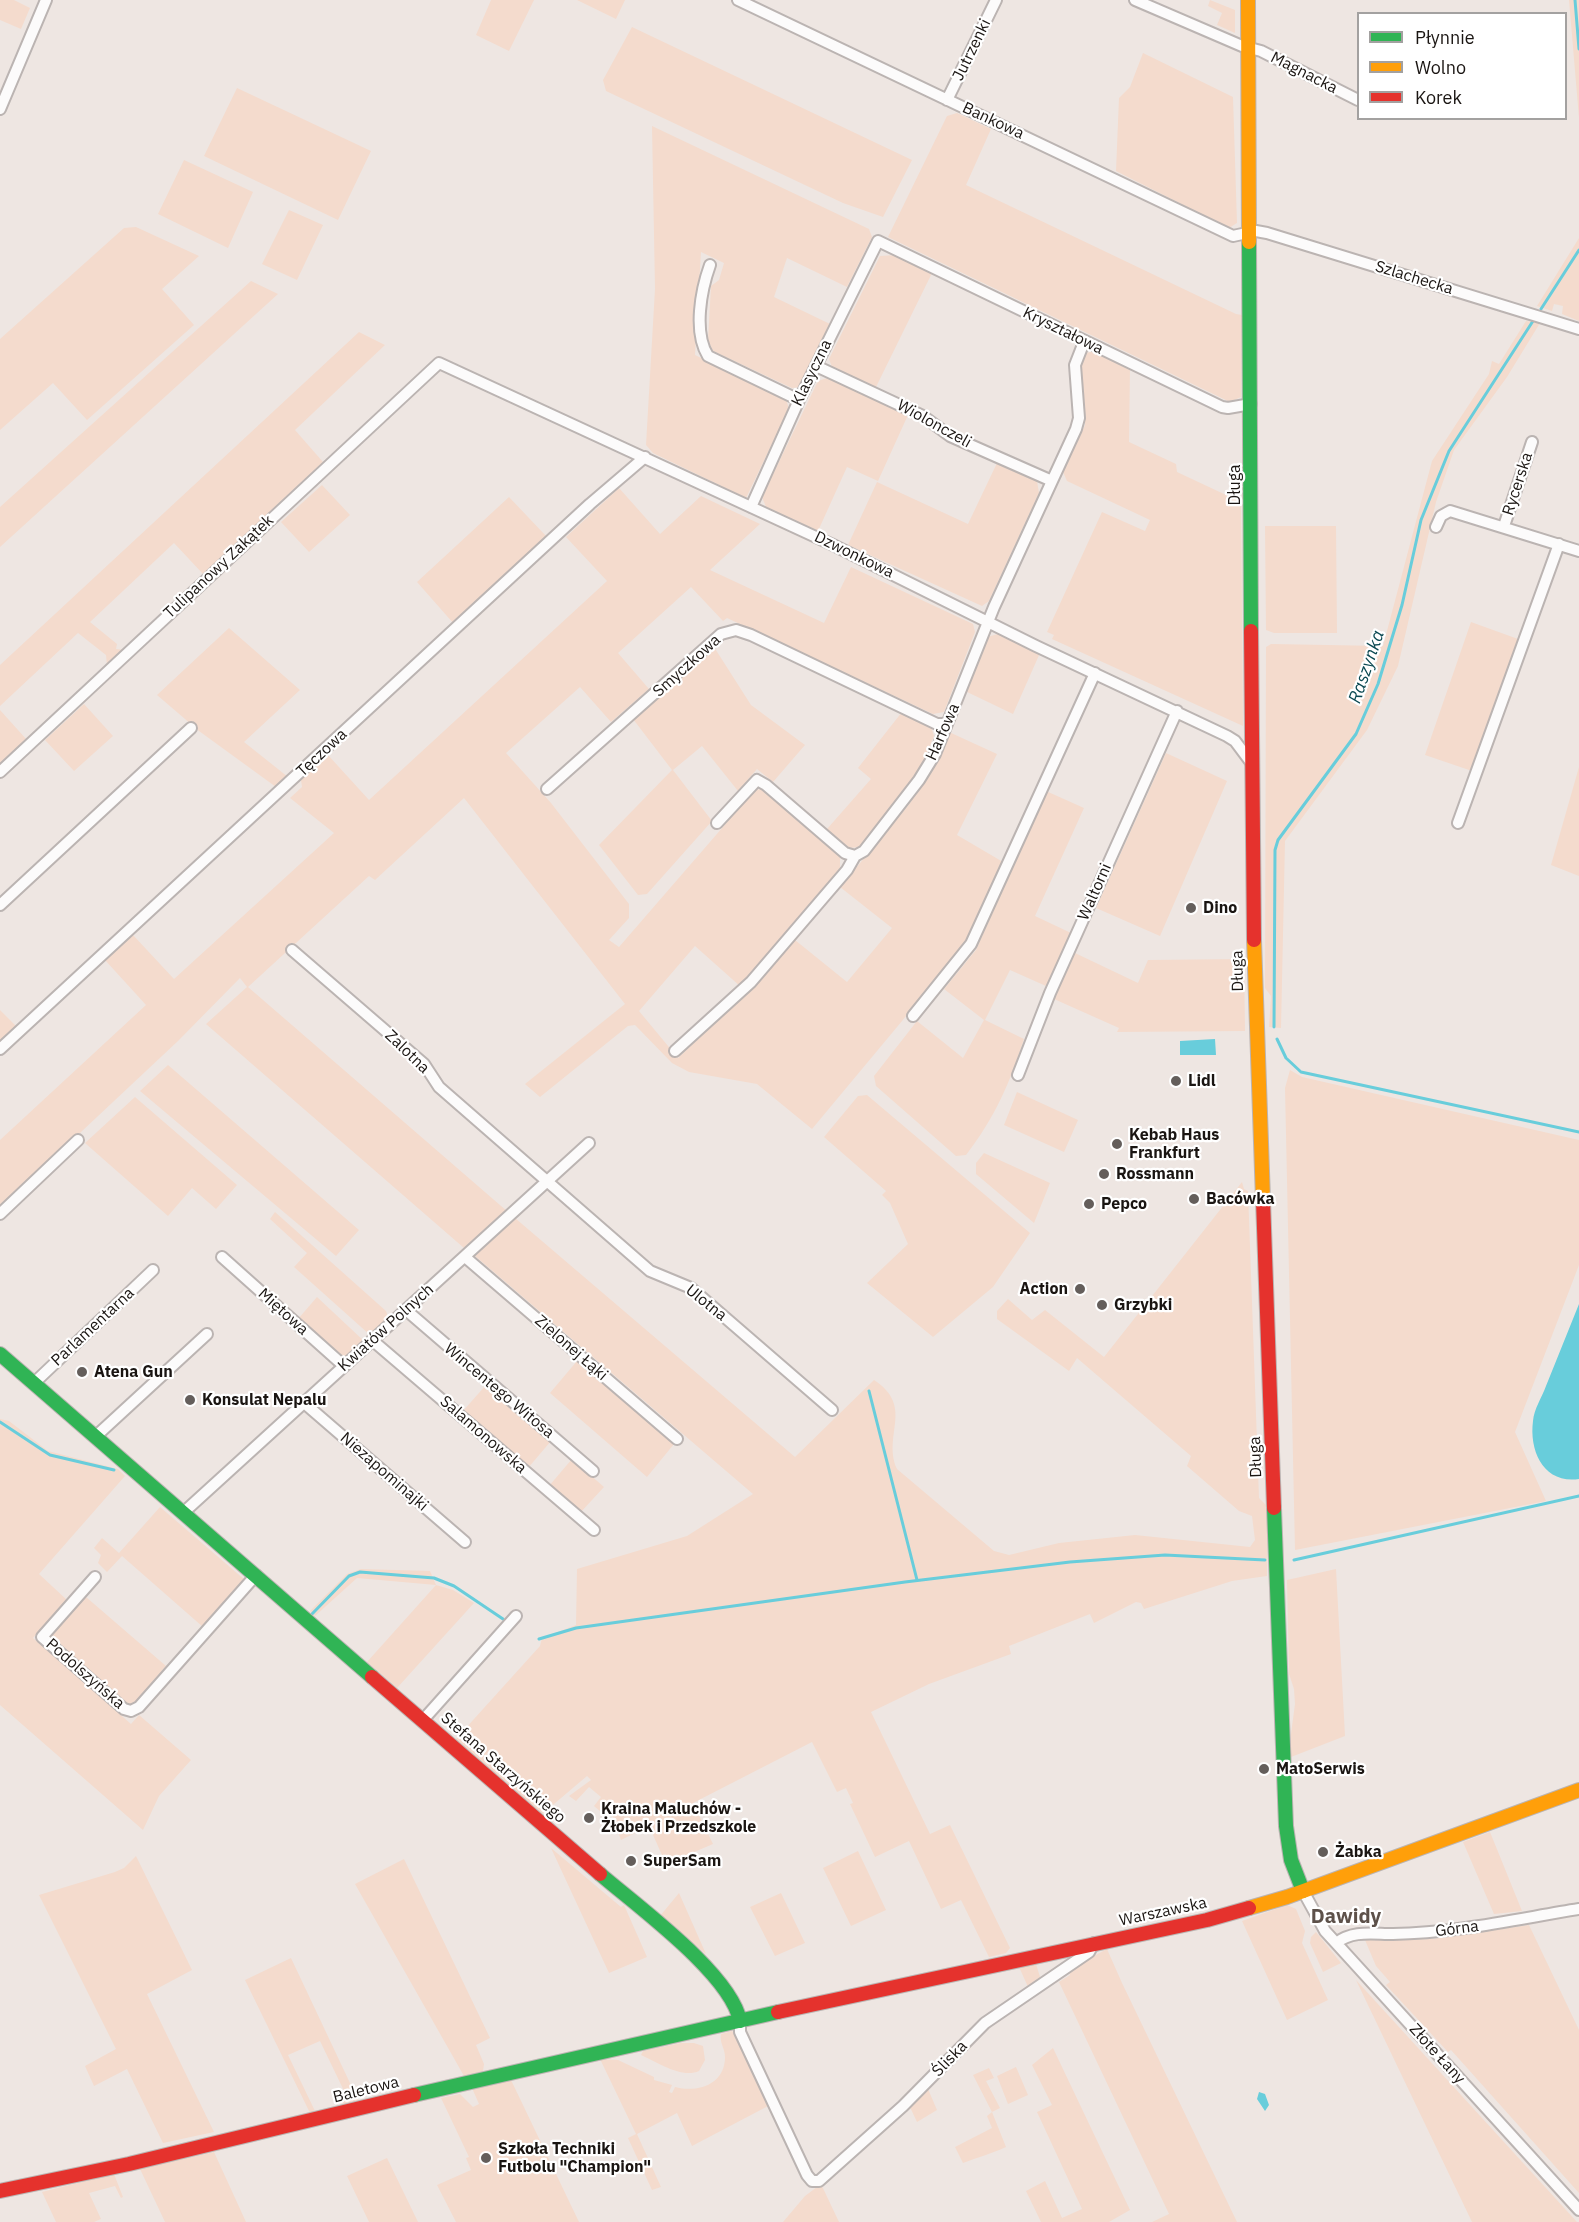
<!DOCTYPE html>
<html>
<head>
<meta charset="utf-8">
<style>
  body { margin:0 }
  #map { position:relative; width:1579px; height:2222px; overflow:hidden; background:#eee6e2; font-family:"IBM Plex Sans",sans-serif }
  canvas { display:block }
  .legend { position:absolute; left:1357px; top:12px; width:210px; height:108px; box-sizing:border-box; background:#fff; border:2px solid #a3a1a0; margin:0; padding:8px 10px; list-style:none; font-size:18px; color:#1a1512 }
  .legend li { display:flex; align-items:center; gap:12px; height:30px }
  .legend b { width:30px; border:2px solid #a3a1a0 }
</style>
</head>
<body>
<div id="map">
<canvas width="1579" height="2222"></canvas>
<ul class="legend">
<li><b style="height:8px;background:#30b455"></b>Płynnie</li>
<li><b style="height:8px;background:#ff9f0a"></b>Wolno</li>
<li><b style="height:8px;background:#e5322d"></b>Korek</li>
</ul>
</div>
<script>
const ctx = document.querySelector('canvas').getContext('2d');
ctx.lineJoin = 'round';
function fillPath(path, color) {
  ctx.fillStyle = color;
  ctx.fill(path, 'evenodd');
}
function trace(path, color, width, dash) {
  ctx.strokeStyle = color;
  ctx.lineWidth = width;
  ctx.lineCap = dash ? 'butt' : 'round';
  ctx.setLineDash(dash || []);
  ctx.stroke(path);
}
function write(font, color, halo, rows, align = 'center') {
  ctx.font = font + ' "IBM Plex Sans",sans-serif';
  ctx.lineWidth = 4.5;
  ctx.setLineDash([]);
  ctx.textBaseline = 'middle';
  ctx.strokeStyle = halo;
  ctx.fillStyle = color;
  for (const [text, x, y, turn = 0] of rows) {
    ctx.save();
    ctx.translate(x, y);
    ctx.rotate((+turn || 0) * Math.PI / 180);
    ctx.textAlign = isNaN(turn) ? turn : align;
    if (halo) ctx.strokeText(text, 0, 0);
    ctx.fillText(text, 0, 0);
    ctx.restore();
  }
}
const green = new Path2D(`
  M0,0h14l16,8 -9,21 -21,-9z
  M491,0h43l-25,51 -33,-16z
  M577,0h48l-9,19z
  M1210,0l25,10v23l-18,-8 5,-12 -14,-7z
  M1569,0h10v118z
  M632,27l280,133 -29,57 -40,-14 -237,-112 -3,-11z
  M1143,53l90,44 4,126 -8,5 -113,-57 3,-73 11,-11z
  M237,88l134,63 -33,69 -134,-64z
  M957,113l34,16 -25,56 270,129 6,1 -1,82 -11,5 -342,-165 59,-121z
  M652,126l217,103 3,8 -25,50 -60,-29 -13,39 56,27 -30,63 -8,1 -79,-37 -5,-11 3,-54 8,-6 5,-17 -23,-11 -6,103 91,44 3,10 -43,89 -93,-45 -7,-8 9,-156z
  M184,160l69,32 -25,56 -70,-34z
  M289,210l34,15 -26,55 -35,-16z
  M136,227l63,29 -37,33 32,36 -107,95 -34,-37 -53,47v-91l124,-111z
  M1579,238v83l-17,-7 1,-8 -9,-2 -2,7 -15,-5z
  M896,255l36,18 -56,114 -44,-20 -3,-8 51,-103z
  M251,281l27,13 -278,253v-40z
  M1526,321l14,2 -33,54 -53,73 -18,52 -38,164 -31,64 -82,111 -4,187 -12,-1 2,-31 -6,-8 1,-341 5,-3 112,2 49,-185 57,-87 3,-13 7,3z
  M359,332l26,13 -90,85 28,32 -120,112 -29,-31 -84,79 27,22 -1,5 9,1 -18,15 -1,-10 -28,-22 -78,73v-41z
  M1096,351l34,16 -1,75 47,22 1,8 64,30 2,224 -191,-87 2,-4 -7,-3 55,-120 43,19 5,-11 -83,-39 -4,-9 22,-47 -6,-60 7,-12z
  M827,378l81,37 -30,66 -31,-14 -29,64 -52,-24 -4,-10 56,-116z
  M997,463l40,18 2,12 -50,108 -7,5 -134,-61 29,-63 91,42z
  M322,485l28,30 -41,37 -28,-30z
  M619,488l41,46 41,-38 59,28 -50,46 114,53 27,-56 122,57 2,8 -31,80 -11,2 -206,-96 -4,3 -32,-34 -73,66 31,36 -38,33 -31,-35 -74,66 45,50 78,101v14l-20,22 10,7 136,-157 8,-1 77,68v11l-99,119 -46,-41 -56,65 39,47 72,-68 45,-50 52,42 45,-54 -52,-41 67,-80 26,-37 16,-38 48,22 -40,81 46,27 -41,87 -150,180 -55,-45 -68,-12 -17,-9 -37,-38 -7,1 -88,71 -15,-13 100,-80 -161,-206 -89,82 -6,-4 -121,111 260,225 -44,36 -258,-224 41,-37 -7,-9 -62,63 -178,167v-68l146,-135 -41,-45 28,-25 41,44 160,-146 -44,-35 12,-11 -1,-7 27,-25 41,45 238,-219 -41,-44z
  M509,497l38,40 -93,87 -37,-42z
  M1265,526h71l1,107h-63l-8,-3z
  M1471,622l47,17 -46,132 -47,-16z
  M229,628l71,62 -56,52 44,35 -12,10 -77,-56 -42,-36z
  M998,634l42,19 -27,61 -48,-23 22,-54z
  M714,647l37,58 54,40 -32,37 -16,-13 -19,22 -36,-45 -29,24 39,51 -65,73 -9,1 -39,-50 73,-75 -39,-51z
  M84,704l29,32 -39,35 -29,-31z
  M0,710l27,30 -27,25z
  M902,712l28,12 4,12 -17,40 -58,71 -10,1 -22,-19 44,-50 -13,-11z
  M1166,753l61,28 -67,155 -64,-28z
  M1579,767v109l-28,-11z
  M1046,791l38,17 -49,108 36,17 -25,53 -36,-16 -25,50 39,19c-15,46 -29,78 -58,116l-10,1 -80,-70 -2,-10 43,-55 46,37 21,-38 -40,-31 32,-39z
  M1075,953l63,30 10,-23 96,-1 1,72 -128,1 2,-4 -65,-29z
  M0,1010l16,16 -16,15z
  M168,1065l191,165 -23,26 -196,-165z
  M1290,1070l12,7 277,63v125l-64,167 31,69 -251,49 -10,-462z
  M1017,1092l61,28 -14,32 -60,-27z
  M867,1095l163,138 -37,54 -60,50 -66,-54 41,-39 -18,-41 -8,-8 4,-4 -62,-54 34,-41z
  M135,1097l102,88 -21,24 -24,-21 -24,28 -83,-73z
  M984,1153l66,30 -16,40 -58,-49v-11z
  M1242,1182l2,7 4,2 11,307 9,9 -1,69 -35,5 -88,28 -3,-6 -5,-1 -42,21 -4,-9 -81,32 2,8 -82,30 -58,28 59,122 20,-9 60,123 -4,5 -17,4 -28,-57 -20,9 -32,-68 -34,16 -25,-53 3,-1 -7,-15 -9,4 -25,-50 -119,61 20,41 -47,20 -17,-38 -28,14 -13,-36 -7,8 -7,-6 7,-9 -12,-10 -13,14 -7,-5 22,-16 -4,-4 -46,39 -86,-75 85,-94 2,-8 34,-13 1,-56 110,-33 66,-42 -278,-238 40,-38 280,239 79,-77c41,27 8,55 23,89l97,82 15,4 50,-12 76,-8 115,12 5,-7 -3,-24 -13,-5 -52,-45 4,-10 -114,-98 -8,13 -72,-52v-8l11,-12 24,21 13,-10 59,47z
  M275,1212l111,99 3,9 -19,15 -76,-68 13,-14 -37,-34z
  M317,1297l48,45 -22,20 -45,-43z
  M577,1361l97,83 -27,33 -97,-84z
  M486,1385l65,56 -23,27 -65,-57z
  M0,1419l9,2 39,30 70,18 7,7 -86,98 28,26 -34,38 98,86 8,-9 52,45 -32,36 -16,34 -143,-125z
  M572,1459l32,28 -24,26 -31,-27z
  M160,1507l85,73 -42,47 -81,-71 -15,16 -9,-9 3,-8 -7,-7 8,-10 17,15z
  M361,1569l69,2 6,14 17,5 21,13 -77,85 -30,-26 69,-77 -79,-7 -42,38 -5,-5 37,-37z
  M1336,1569l9,167 -54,21v-23l4,-30 -1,-15 -5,-15 -2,-94z
  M86,1597l80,69 -33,39h-4l-77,-66v-5z
  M1490,1832l32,79 -28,3 -31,-72z
  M551,1848l70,59 3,-2 23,52 -38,16z
  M858,1851l28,59 -35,16 -28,-58z
  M136,1856l56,114 -45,24 67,138 -51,11 -36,-74 -33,17 -9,-20 31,-17 -77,-154 76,-23 9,-4z
  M404,1859l86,179 -14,7 8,19 -1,7 -19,5 -109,-192z
  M679,1893l27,61 -46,-38z
  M781,1893l24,50 -30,13 -25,-49z
  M1287,1905l9,4 9,22 -3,12 26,57 -41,20 -45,-99z
  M1529,1925l50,105v163l-128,-143 -3,2 -62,-67 4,-3 -14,-16 -11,-26 67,-1z
  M1316,1932l25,31 -18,9 -13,-29 1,-6z
  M1107,1949l15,34 115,239h-85l17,-8 -110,-232 11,-7 -2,-5z
  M291,1958l67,142 -16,4 4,-9 -26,-54 -32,14 27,56 -5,2 -65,-133z
  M1036,1964l5,16 -12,9 -10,-22z
  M1356,1980l221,242h-105z
  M732,2031l5,5 33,69 -78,41 -15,-33 -40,21 24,53 -9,3 -24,-52 8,-4 -36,-75 18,1 36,17v3l18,5 -3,7 3,1 3,-6c22,6 50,-2 50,-30 0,-9 -6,-15 -4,-23z
  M681,2043h13l9,3 2,14 -6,11c-17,8 -42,-9 -58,-16l2,-4z
  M1053,2048l77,162 -21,12h-68l-15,-31 19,-10 17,37 20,-9 -45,-97 15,-7 -20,-40z
  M1016,2067l12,28 -20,9 -11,-28z
  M989,2068l5,10 -8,3 14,27 -8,4 14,35c-15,7 -28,10 -43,16l-8,-16 37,-19 -5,-12 5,-4 -19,-37z
  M511,2080l68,142h-123l-19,-37 34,-15 -5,-12 3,-1 -28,-59 19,-4 13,13 6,-3 -7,-16z
  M928,2089l9,21 -20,12 -8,-17z
  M214,2152l32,70h-81l-25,-53z
  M387,2158l31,64h-49l-22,-46z
  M114,2174l9,23 -2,1 -6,-12 -26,7 12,26 -7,3h-38l-14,-30z
  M821,2184l18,38h-56l22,-26z`);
const water = new Path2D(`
  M1215,1039l1,16h-36v-14z
  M1579,1304v175c-35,5 -50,-27 -46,-58 1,-12 9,-24 13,-35 11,-27 22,-55 33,-82z
  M1259,2092l6,2 4,11 -4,6 -8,-12z`);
const stream = new Path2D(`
  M1575,0l4,49
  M1541,309l38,-59
  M1274,1027l1,-177 3,-10 78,-106 22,-50 24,-79 19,-85 28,-69 84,-130
  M1277,1039l9,19 15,14 278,60
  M869,1391l48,189
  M0,1422l50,33 64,15
  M1294,1560l285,-64
  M312,1614l37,-38 11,-4 74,6 20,8 49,33
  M539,1639l37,-11 329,-46 165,-20 95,-7 100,5`);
const street = new Path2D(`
  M738,0l495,236 23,-5 11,2 312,96
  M1135,0l107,46 19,5 97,49
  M947,100l49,-100
  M0,109l46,-109
  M710,265c-9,25 -17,67 -2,91l91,44
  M816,366l107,50 27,20 102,45
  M751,507l48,-107 79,-159 344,166 6,1 23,-4
  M1504,526l28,-84
  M1436,527l5,-11 9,-5 129,40
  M0,772l439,-409 392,181 205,102 191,90 8,5 18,24
  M547,789l174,-155 15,-4 15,5 186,89h10
  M717,823l40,-43 9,5 79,68 10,3
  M1458,823l101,-279
  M0,905l191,-177
  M292,950l132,114 15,23 211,184 41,17 141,122
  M913,1016l58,-72 124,-271
  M0,1049l590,-545 55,-47
  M675,1051l76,-69 96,-112 8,-14 9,-5 55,-71 16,-26 59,-147 82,-178 3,-11 -4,-53 9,-23
  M1018,1075l32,-82 127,-282
  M0,1214l78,-74
  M222,1257l122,109
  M465,1257l212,182
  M406,1310l187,161
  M372,1340l222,190
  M34,1383l119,-113
  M303,1402l162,140
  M95,1437l112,-103
  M184,1512l405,-369
  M95,1577l-53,60 82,72 7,2 8,-4 117,-132
  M423,1720l93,-104
  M1303,1891l22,40 11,12 243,267
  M1336,1943c17,-13 36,-9 57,-9 63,-1 124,-15 186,-25
  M740,2021v11l67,143 5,6h7l84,-75 82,-83 104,-71 5,-9`);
const fast = new Path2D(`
  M1249,242l2,389
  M0,1354l372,323
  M1274,1508l12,318 5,34 12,31
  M600,1874c37,32 131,100 140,147
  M414,2095l364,-83`);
const slow = new Path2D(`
  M1248,0l1,242
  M1254,940l9,260
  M1249,1908l38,-11 292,-107`);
const jam = new Path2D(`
  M1251,631l3,309
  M1263,1200l11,308
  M372,1677l228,197
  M778,2012l429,-92 42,-12
  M0,2191l129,-27 285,-69`);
const markers = [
  [1191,908,6,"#645e5b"],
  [1176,1081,6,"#645e5b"],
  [1117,1144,6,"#645e5b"],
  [1104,1174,6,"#645e5b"],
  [1194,1199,6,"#645e5b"],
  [1089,1204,6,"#645e5b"],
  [1080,1289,6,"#645e5b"],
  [1102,1305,6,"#645e5b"],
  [82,1372,6,"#645e5b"],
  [190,1400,6,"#645e5b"],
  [1264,1769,6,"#645e5b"],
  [589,1818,6,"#645e5b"],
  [1323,1852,6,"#645e5b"],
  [631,1861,6,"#645e5b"],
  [486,2158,6,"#645e5b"]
];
const streetNames = [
  ["Jutrzenki",972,50,-64],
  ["Magnacka",1304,73,27],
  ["Bankowa",993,121,25],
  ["Szlachecka",1414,278,17],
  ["Kryształowa",1063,331,26],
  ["Klasyczna",812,373,-64],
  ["Wiolonczeli",934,424,29],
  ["Rycerska",1518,484,-72],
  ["Długa",1235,485,-90],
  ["Dzwonkowa",854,555,26],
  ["Tulipanowy Zakątek",219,567,-43],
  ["Smyczkowa",687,666,-42],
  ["Harfowa",943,732,-66],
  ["Tęczowa",322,753,-43],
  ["Waltorni",1095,892,-66],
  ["Długa",1238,971,-91],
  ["Zalotna",407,1052,44],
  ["Ulotna",706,1303,39],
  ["Miętowa",283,1312,42],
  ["Parlamentarna",93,1327,-43],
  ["Kwiatów Polnych",386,1328,-42],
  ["Zielonej Łąki",571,1348,41],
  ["Wincentego Witosa",499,1391,40],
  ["Salamonowska",483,1435,41],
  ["Długa",1256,1457,-92],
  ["Niezapominajki",384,1472,41],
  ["Podolszyńska",85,1674,41],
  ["Stefana Starzyńskiego",503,1768,41],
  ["Warszawska",1163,1912,-12],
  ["Górna",1457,1929,-7],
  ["Złote Łany",1437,2054,48],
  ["Śliska",950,2059,-46],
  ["Baletowa",366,2090,-14]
];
const poiNames = [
  ["Dino",1203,908],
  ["Lidl",1188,1081],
  ["Kebab Haus",1129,1135],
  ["Frankfurt",1129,1153],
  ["Rossmann",1116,1174],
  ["Bacówka",1206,1199],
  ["Pepco",1101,1204],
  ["Action",1068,1289,"right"],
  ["Grzybki",1114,1305],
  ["Atena Gun",94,1372],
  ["Konsulat Nepalu",202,1400],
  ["MatoSerwis",1276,1769],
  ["Kraina Maluchów -",601,1809],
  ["Żłobek i Przedszkole",601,1827],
  ["Żabka",1335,1852],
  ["SuperSam",643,1861],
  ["Szkoła Techniki",498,2149],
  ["Futbolu \"Champion\"",498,2167]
];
const waterNames = [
  ["Raszynka",1367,667,-71]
];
const quarterNames = [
  ["Dawidy",1346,1917]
];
fillPath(green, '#f4dbcd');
fillPath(water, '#68cddb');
trace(stream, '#68cddb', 3);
trace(street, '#bbb4b2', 14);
trace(fast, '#bbb4b2', 16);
trace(slow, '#bbb4b2', 16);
trace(jam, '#bbb4b2', 16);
trace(street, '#fcfbfb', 10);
trace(fast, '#30b455', 14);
trace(slow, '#ff9f0a', 14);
trace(jam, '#e5322d', 14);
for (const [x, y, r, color] of markers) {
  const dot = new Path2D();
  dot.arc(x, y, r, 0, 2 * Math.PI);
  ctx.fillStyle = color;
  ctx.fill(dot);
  trace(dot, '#fff', 2);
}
write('16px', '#1a1512', '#fff', streetNames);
write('bold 16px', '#1a1512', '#fff', poiNames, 'left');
write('italic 18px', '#0b4952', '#fff', waterNames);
write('bold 20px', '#5d514a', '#fff', quarterNames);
</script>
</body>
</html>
